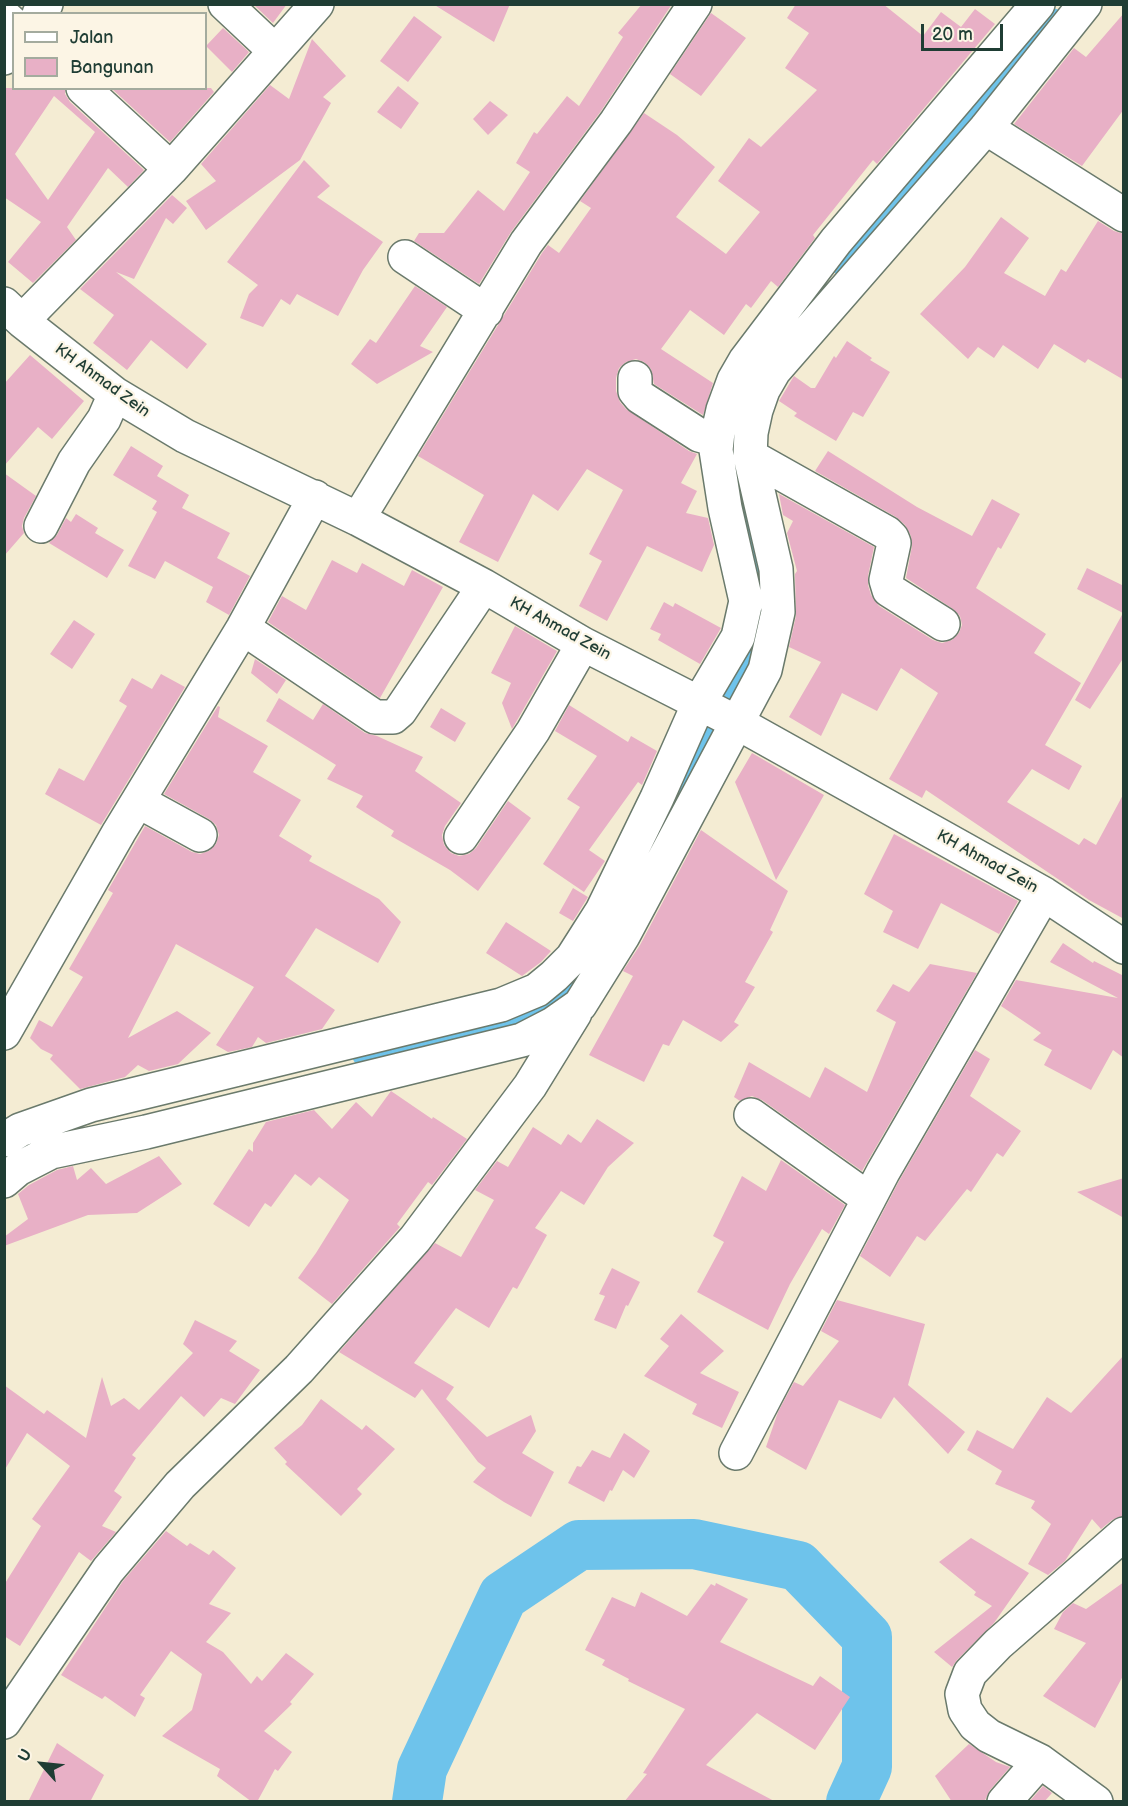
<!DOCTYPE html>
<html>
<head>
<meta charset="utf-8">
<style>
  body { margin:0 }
  #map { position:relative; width:1128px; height:1806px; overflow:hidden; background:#f4ecd3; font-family:"Balsamiq Sans",sans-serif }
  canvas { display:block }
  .frame { position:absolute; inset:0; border:6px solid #1f3d34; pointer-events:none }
  .legend { position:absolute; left:12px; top:12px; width:195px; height:78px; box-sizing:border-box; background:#fcf5e5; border:2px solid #a4ab9e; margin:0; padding:8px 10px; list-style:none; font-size:18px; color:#1f3d34 }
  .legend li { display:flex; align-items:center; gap:12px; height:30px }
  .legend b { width:30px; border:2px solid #a4ab9e }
  .north { position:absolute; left:12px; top:1734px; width:60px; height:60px; -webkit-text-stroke:4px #fcf5e5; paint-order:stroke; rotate:297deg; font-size:16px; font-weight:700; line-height:24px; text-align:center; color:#1f3d34 }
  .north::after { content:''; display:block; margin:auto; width:21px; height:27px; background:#1f3d34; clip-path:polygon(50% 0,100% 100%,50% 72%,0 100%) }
  .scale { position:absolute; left:921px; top:24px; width:82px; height:27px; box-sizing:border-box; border:3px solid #1f3d34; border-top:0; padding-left:8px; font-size:18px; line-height:21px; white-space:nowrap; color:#1f3d34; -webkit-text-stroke:4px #fcf5e5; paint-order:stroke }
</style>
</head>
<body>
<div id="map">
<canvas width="1128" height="1806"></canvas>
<div class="frame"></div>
<ul class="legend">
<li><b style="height:8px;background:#fff"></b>Jalan</li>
<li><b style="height:16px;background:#e8b0c6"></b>Bangunan</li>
</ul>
<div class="north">U</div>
<div class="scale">20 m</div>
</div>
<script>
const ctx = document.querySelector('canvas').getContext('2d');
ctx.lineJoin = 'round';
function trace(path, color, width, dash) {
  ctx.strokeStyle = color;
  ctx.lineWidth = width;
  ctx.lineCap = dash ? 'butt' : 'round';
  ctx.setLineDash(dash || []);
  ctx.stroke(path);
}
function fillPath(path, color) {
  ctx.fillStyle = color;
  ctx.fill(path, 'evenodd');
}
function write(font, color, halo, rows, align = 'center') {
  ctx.font = font + ' "Balsamiq Sans",sans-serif';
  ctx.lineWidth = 4.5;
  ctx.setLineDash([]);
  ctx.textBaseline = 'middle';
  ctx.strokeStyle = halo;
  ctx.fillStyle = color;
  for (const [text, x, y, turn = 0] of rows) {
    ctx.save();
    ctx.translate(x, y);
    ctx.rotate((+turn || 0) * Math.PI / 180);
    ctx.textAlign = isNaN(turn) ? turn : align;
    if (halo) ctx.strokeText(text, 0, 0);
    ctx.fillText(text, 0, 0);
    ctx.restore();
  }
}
const canal = new Path2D(`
  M846,264l205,-242
  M648,851l94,-181 17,-66 -8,-74 -18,-60v-18
  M366,1054c53,-12 165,-28 200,-69`);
const river = new Path2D(`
  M417,1802l5,-33 81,-173 76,-51 115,-1 104,22 69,71v130l-16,35`);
const building = new Path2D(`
  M253,4h34l-14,19z
  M433,4h77l-16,38z
  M642,4h30l-71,107 -90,121 -32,52 -65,-43 5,-8h25l34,-43 26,21 26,-39 -14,-9 18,-31 3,2 30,-38 12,10 44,-69 -5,-4z
  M796,4h87l40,32 18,-24 20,15 14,-18 20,15 -118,140 -4,-4 -60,75 2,3 -37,49 -7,-6 -20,27 -5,-4 -22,31 -34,-25 -29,39 52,34 -10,32 -49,-31 -3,-15 -7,-7 -8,-3 -10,3 -7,6 -3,10v13l4,11 6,7 63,42 8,3 -16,29 16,8 -11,22 22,5 6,27 -12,27 -55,-26 -40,75 -28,-15 23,-45 -13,-7 34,-64 -36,-21 -29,42 -25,-17 -35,68 -39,-20 25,-47 -66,-39 124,-203 6,-8 11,8 32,-45 -11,-7 64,-88 33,22 38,32 -39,50 50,37 34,-42 -42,-31 31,-43 12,9 56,-57 -32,-22 24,-35 -22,-15z
  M711,13l35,25 -45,58 -31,-22z
  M1124,13v96l-42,57 -68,-42 60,-76 12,9z
  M414,16l28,21 -34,45 -28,-21z
  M223,28l26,24 -17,20 -26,-26z
  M312,39l34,37 -23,21 8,6 -31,57 -94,70 -20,-29 30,-20 -15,-17 69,-79 19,14z
  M398,86l21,17 -18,26 -24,-17z
  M4,88h61v6l5,8 74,68 -16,17 -20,-19 -41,59 9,13 -43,43 -25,-21 33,-40 -37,-25zM54,96l41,36 -47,68 -33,-46z
  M111,88h100l3,4 -44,50z
  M490,101l18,14 -20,20 -15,-16z
  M304,160l26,26 -13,11 66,45 -20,28 -25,46 -41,-22 -7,11 -9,-6 -18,28 -23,-9 9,-24 9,-9 -31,-23z
  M172,195l15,13 -14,16 -7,-6 -32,61 -18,-7 91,72 -20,25 -36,-29 -24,30 -34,-27 21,-28 -34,-26z
  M1001,217l28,21 -25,35 41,23 16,-27 5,3 32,-51 16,10 10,3v146l-36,-21 -3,4 -31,-19 -16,25 -35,-24 -9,13 -16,-11 -10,12 -48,-45 45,-47z
  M415,286l32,21 -27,39 13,6 -56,32 -26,-20 19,-25 6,4z
  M847,341l25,17 -2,2 20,12 -27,45 -10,-5 -17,29 -42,-25 3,-3 -18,-12 15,-25 17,12h4l19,-32 2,2z
  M30,355l54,46 -32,38 -14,-12 -34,39v-82z
  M131,446l32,20 -6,10 32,19 -7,13 48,25 -13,25 33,18 -21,39 -23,-13 7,-15 -48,-26 -10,18 -27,-13 29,-54 -5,-3 5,-8 -44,-26z
  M828,451l89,56 55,29 20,-37 28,15 -19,35 -3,-2 -22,41 70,46 -12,19 47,30 -36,62 37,21 -13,24 -37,-21 -25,33 72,43 5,-7 12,7 28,-52v126l-35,-19 -163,-110 -4,8 -33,-19 49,-86 -37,-25 -24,43 -35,-18 -21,43 -32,-19 32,-55 -32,-15 7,-31 -1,-42 2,-3 -10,-38 6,-12 -10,-6 -4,-21 95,53 -6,29v9l3,10 8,11 54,34 9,3 10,-3 7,-7 3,-8 -2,-9 -7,-7 -47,-31 6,-32 -1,-10 -6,-11 -9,-8 -81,-46z
  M4,473l32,23 -12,22 -2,8 2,7 -20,23z
  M76,514l22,14 -3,5 29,17 -17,28 -58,-35 8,-8 9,-17 5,4z
  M332,560l25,13 5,-10 42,23 8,-16 31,17 -63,111 -112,-76 14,-26 24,14z
  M1087,568l37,18v71l-34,52 -15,-9 48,-87 -46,-24z
  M664,602l9,5 2,-4 46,25 -21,36 -42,-24 3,-6 -11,-5z
  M74,620l21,14 -23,35 -22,-15z
  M515,626l42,25 -45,78 -10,-26 9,-20 -20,-10z
  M255,659l31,21 -9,14 -26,-21z
  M161,674l24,13 -84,138 -56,-31 14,-26 25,13 43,-75 -8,-5 13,-23 20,11z
  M279,698l34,22 10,-16 42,29 12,3 46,21 -8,14 46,32 -16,23 -3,9 2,10 7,8 8,3 10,-2 7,-6 32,-47 23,17 -53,73 -28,-21 -59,-34 3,-5 -38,-24 7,-11 -36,-17 9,-14 -70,-44z
  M569,705l59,37 3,-6 26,15 -15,34 -4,-3 -49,68 16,11 -21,31 -41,-28 37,-57 -13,-8 30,-43 -42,-25z
  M218,706l2,1 -2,10 50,29 -15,26 48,28 -22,36 33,20 -3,5 70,38 22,23 -23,41 -62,-35 -31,48 50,34 -13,19 -56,14 -8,-6 -6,10 -24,5 -12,-7 38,-58 -78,-43 -48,94 49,-27 34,22 -33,31 -29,7 -11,-6 -13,12 -45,12 -30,-30 3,-4 -12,-6 -11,-11 9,-18 13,7 31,-50 -14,-8 44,-76 -5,-3 37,-64 47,26 8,2 9,-3 7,-7 3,-9 -3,-10 -7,-6 -45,-25z
  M441,708l25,15 -11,19 -25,-15z
  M752,753l72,42 -48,85 -41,-98z
  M701,830l87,61 -18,39 3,2 -28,50 10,5 -21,35 5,3 -18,17 -38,-22 -14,26 -6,-2 -19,38 -55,-27 44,-79 -10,-5 17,-26z
  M894,834l124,67 -19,33 -58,-31 -23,46 -35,-17 10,-21 -29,-17z
  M573,888l15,9 -15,24 -14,-8z
  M506,922l45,29 -10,11 -19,14 -36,-23z
  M1063,943l30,20 1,-2 30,15v82l-11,-8 -22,40 -47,-25 8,-15 -19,-10 8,-7 -40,-27 15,-26 102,18 -68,-36z
  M930,964l47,9 -115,198 -100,-71 -10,-4 -12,5 -6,-4 15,-35 61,36 15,-31 42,25 29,-70 -20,-11 17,-27 16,8z
  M975,1050l15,9 -20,37 51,35 -18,26 -6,-4 -26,39 -4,-3 -42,52 -8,-5 -27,41 -30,-21 39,-75z
  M391,1091l41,28 1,-2 34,22 -35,46 -4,-3 -31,42 3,3 -68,77 -34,-26 18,-25 33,-53 -30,-23 -8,9 -16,-12 -24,33 -6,-4 -16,24 -36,-23 36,-55 4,3v-9l13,-21 48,-12 18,19 24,-27 16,15z
  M597,1119l37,24 -26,24 -24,38 -23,-14 -26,37 12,7 -30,54 -4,-2 -24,41 -33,-20 -42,55 40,24 -8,12 41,38 44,-22 5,16 -14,22 32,19 -23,45 -27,-15 -31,-20 13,-14 -8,-6 -56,-73 -7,9 -76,-46 96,-109 26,14 33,-57 -19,-10 22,-29 11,6 25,-40 28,18 7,-11 13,9z
  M159,1156l23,28 -45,29 -49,2 -84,31v-9l24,-18 -10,-25 11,-9 28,-15 16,-4 4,14 14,-12 15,16z
  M781,1160l64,45 -16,29 -7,-5 -32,55 -22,46 -71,-38 27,-50 -11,-6 29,-60 24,15z
  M1124,1178v40l-47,-26z
  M612,1268l28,14 -12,24 -2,-1 -10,24 -22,-9 11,-24 -6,-2z
  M837,1300l88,24 -17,61 57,47 -17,22 -54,-57 -13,22 -42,-19 -33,70 -40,-23 12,-35 16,-30 9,4 36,-45 -18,-10z
  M681,1314l43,37 -24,22 39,19 -17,36 -30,-14 5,-10 -53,-28 25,-30 -9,-7z
  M195,1320l42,21 -8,10 31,19 -25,34 -14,-6 -17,19 -23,-21 -49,59 4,3 -22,33 8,6 -20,29 14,6 -25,29 -12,-9 -59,94 -16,-10v-51l37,-59 -9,-7 38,-53 -43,-33 -23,38v-86l40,29 3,-4 39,28 16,-61 9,29 13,-8 15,12 54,-57 -10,-9z
  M1124,1355v161l-12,4 -11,9 -9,-10 -27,42 -17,14 -20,-11 23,-40 -20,-16 4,-7 -40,-17 7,-13 -35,-21 10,-20 36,19 34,-52 24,16z
  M321,1399l41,31 4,-5 29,24 -38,40 5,5 -21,22 -56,-52 2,-2 -13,-14 28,-23z
  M624,1433l26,18 -16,27 -11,-8 -11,21 -2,-1 -6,12 -36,-19 9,-17 4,1 11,-17 18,8z
  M166,1531l21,15 3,-3 19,12 4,-5 23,18 -27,36 22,9 -25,29 17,10 28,32 6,-8 5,5 24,-28 28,21 -24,28 2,2 -28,27 28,21 -14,19 -3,-2 -18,33h-5l-35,-26 3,-7 -58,-33 30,-26 10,-36 -31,-23 -31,44 5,3 -10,19 -30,-21 -3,3 -41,-24 62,-94z
  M971,1538l58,35 -35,50 -37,37 -5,7 -18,-15 58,-46 -18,-11 2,-3 -37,-30z
  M1124,1582v92l-29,54 -52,-32 43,-53 -32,-14 9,-17 10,-9 13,6z
  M716,1583l32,16 -28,43 93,44 7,-10 30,21 -35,53 -58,-37 -51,52 70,37h-152l23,-28 -4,-1 42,-64 -57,-28 1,-2 -27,-14 3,-5 -20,-10 27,-53 23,10 6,-15 46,24 24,-32 4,2z
  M57,1743l47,32 -14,27h-62z
  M969,1744l27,18 14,5 -20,23 -6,12h-32l-17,-26z
  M1043,1786l9,7 -8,9h-15z`);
const minor = new Path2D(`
  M225,4l50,47
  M39,14l7,-10
  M4,16l10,9
  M4,58l10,-12
  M83,88l88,81
  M986,128l138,87
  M405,257l81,54
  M4,304l18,17 93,73 70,42 173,83 126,67 99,58 153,78 308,172 80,53
  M22,321l149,-152 146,-165
  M635,378v13l5,6 59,38 18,5
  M750,456l137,77 5,5 2,5 -8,37 3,10 54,34
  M358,519l168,-276 90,-121 79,-118
  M41,526l33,-64 30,-43 11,-25
  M243,628l132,89h18l7,-6 84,-125
  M138,801l62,34
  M461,837l72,-106 50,-87
  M4,1033l115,-201 124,-204 72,-131
  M751,1115l118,84
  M4,1140l16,-10 71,-25 410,-100 36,-15 17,-14 18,-18 14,-22 16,-25 55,-113 42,-95 39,-66 8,-36 -21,-93 -9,-58 2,-18 5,-22 11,-30 11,-19 91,-120 202,-237
  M4,1181l14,-12 33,-17 95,-20 376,-92 31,-16 27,-19 43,-69 142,-266 13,-58 -2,-43 -26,-113 1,-23 5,-23 7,-20 11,-19 212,-243 99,-124
  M736,1453l147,-281 161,-278
  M4,1722l104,-152 72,-85 119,-116 116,-130 115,-153 45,-73
  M1004,1802l36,-41
  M1096,1802l-56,-41 -51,-25 -14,-11 -10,-15 -3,-16 8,-21 28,-29 126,-110`);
const streetNames = [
  ["KH Ahmad Zein",102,381,36],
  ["KH Ahmad Zein",560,629,29],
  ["KH Ahmad Zein",987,862,29]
];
trace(canal, '#6ec3eb', 28);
trace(river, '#6ec3eb', 50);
fillPath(building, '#e8b0c6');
trace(minor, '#6a7a6c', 36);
trace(minor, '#fff', 33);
write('16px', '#1f3d34', '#fcf5e5', streetNames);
</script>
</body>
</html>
